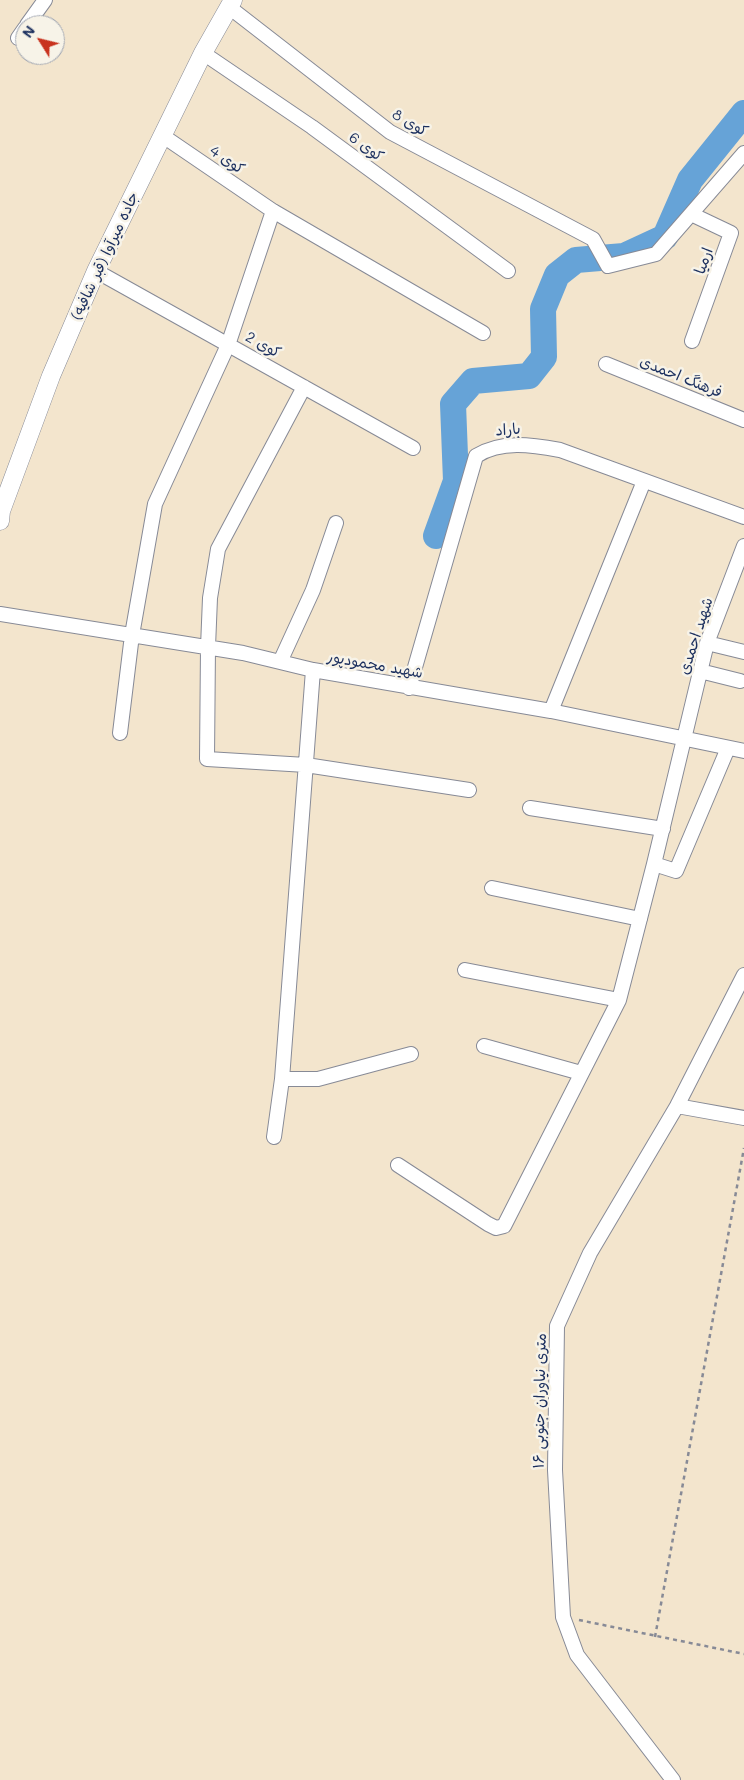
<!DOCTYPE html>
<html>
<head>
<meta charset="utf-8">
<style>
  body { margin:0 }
  #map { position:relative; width:744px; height:1780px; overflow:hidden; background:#f3e5cd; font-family:Mali,sans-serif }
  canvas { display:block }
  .north { position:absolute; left:15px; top:15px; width:50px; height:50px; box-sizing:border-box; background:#f7f3e8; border:1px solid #9fa5b1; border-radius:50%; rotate:306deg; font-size:14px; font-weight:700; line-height:20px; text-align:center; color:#1b2f5e }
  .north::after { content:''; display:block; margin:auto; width:18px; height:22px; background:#c8321e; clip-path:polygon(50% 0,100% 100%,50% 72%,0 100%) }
</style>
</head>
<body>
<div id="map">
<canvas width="744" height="1780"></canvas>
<div class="north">N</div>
</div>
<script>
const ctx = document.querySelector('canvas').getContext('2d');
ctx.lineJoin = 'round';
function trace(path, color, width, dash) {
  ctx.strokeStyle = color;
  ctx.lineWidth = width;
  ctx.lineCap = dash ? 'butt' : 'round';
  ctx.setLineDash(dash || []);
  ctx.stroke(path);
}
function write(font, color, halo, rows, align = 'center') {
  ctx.font = font + ' Mali,"Playpen Sans Arabic",sans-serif';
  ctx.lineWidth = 5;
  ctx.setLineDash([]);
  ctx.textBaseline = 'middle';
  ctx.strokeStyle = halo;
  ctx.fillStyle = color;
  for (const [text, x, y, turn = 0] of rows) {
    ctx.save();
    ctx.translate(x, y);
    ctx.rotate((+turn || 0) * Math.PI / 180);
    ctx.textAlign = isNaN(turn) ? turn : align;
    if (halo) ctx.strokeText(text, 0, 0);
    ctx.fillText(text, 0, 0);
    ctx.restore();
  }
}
const river = new Path2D(`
  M436,536l20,-55 -3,-77 20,-23 56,-5 15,-19 -1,-48 14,-34 19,-15 48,-4 41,-19 25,-57 54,-67`);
const path = new Path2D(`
  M579,1620l165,34
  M655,1637l89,-489`);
const minor = new Path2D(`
  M229,7l161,125 203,107 15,27 48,-12 88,-101
  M27,25l18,-25
  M18,38l7,-10
  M203,53l109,74 196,144
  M163,136l110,75 210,122
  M691,214l40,19 -39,108
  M96,271l317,177
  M606,364l138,56
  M304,387l-86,162 -8,49 -2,49 -1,112 99,6 163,25
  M0,614l243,39 70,17 238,41 193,40
  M707,643l37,9
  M280,662l33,-72 23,-67
  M700,671l40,10
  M409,688l67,-232c25,-16 56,-11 84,-6l184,67
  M551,711l93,-230
  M120,733l12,-98 23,-131 73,-159 45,-134
  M530,808l133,21
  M654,864l22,7 52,-123
  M492,888l148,31
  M465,970l154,30
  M484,1046l97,27
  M282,1079h36l93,-25
  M677,1106l67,12
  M274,1137l8,-58 31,-409
  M398,1165l90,59 8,4 8,-2 115,-226 35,-136 53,-221 37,-97
  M673,1780l-96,-125 -14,-38 -8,-147 2,-144 33,-73 87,-147 67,-131`);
const tertiary = new Path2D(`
  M0,521l1,-10 50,-135 45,-105 107,-218 30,-53`);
const streetNames = [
  ["کوی 8",410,123,30],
  ["کوی 6",366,147,36],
  ["کوی 4",227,160,34],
  ["جاده میرآوا (قبر شافیه)",105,256,-65],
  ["ارمیا",704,261,-70],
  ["کوی 2",263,345,29],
  ["فرهنگ احمدی",681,377,22],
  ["باراد",508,430,-4],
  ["شهید احمدی",696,636,-72],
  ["شهید محمودپور",375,665,10],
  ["۱۶ متری نیاوران جنوبی",540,1401,-89]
];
trace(river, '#66a3d7', 26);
trace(minor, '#878a96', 16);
trace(tertiary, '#878a96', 19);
trace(path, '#878a96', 2.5, [4, 4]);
trace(minor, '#fff', 14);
trace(tertiary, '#fff', 18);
write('15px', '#1b2f5e', '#f7f3e8', streetNames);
</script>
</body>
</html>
